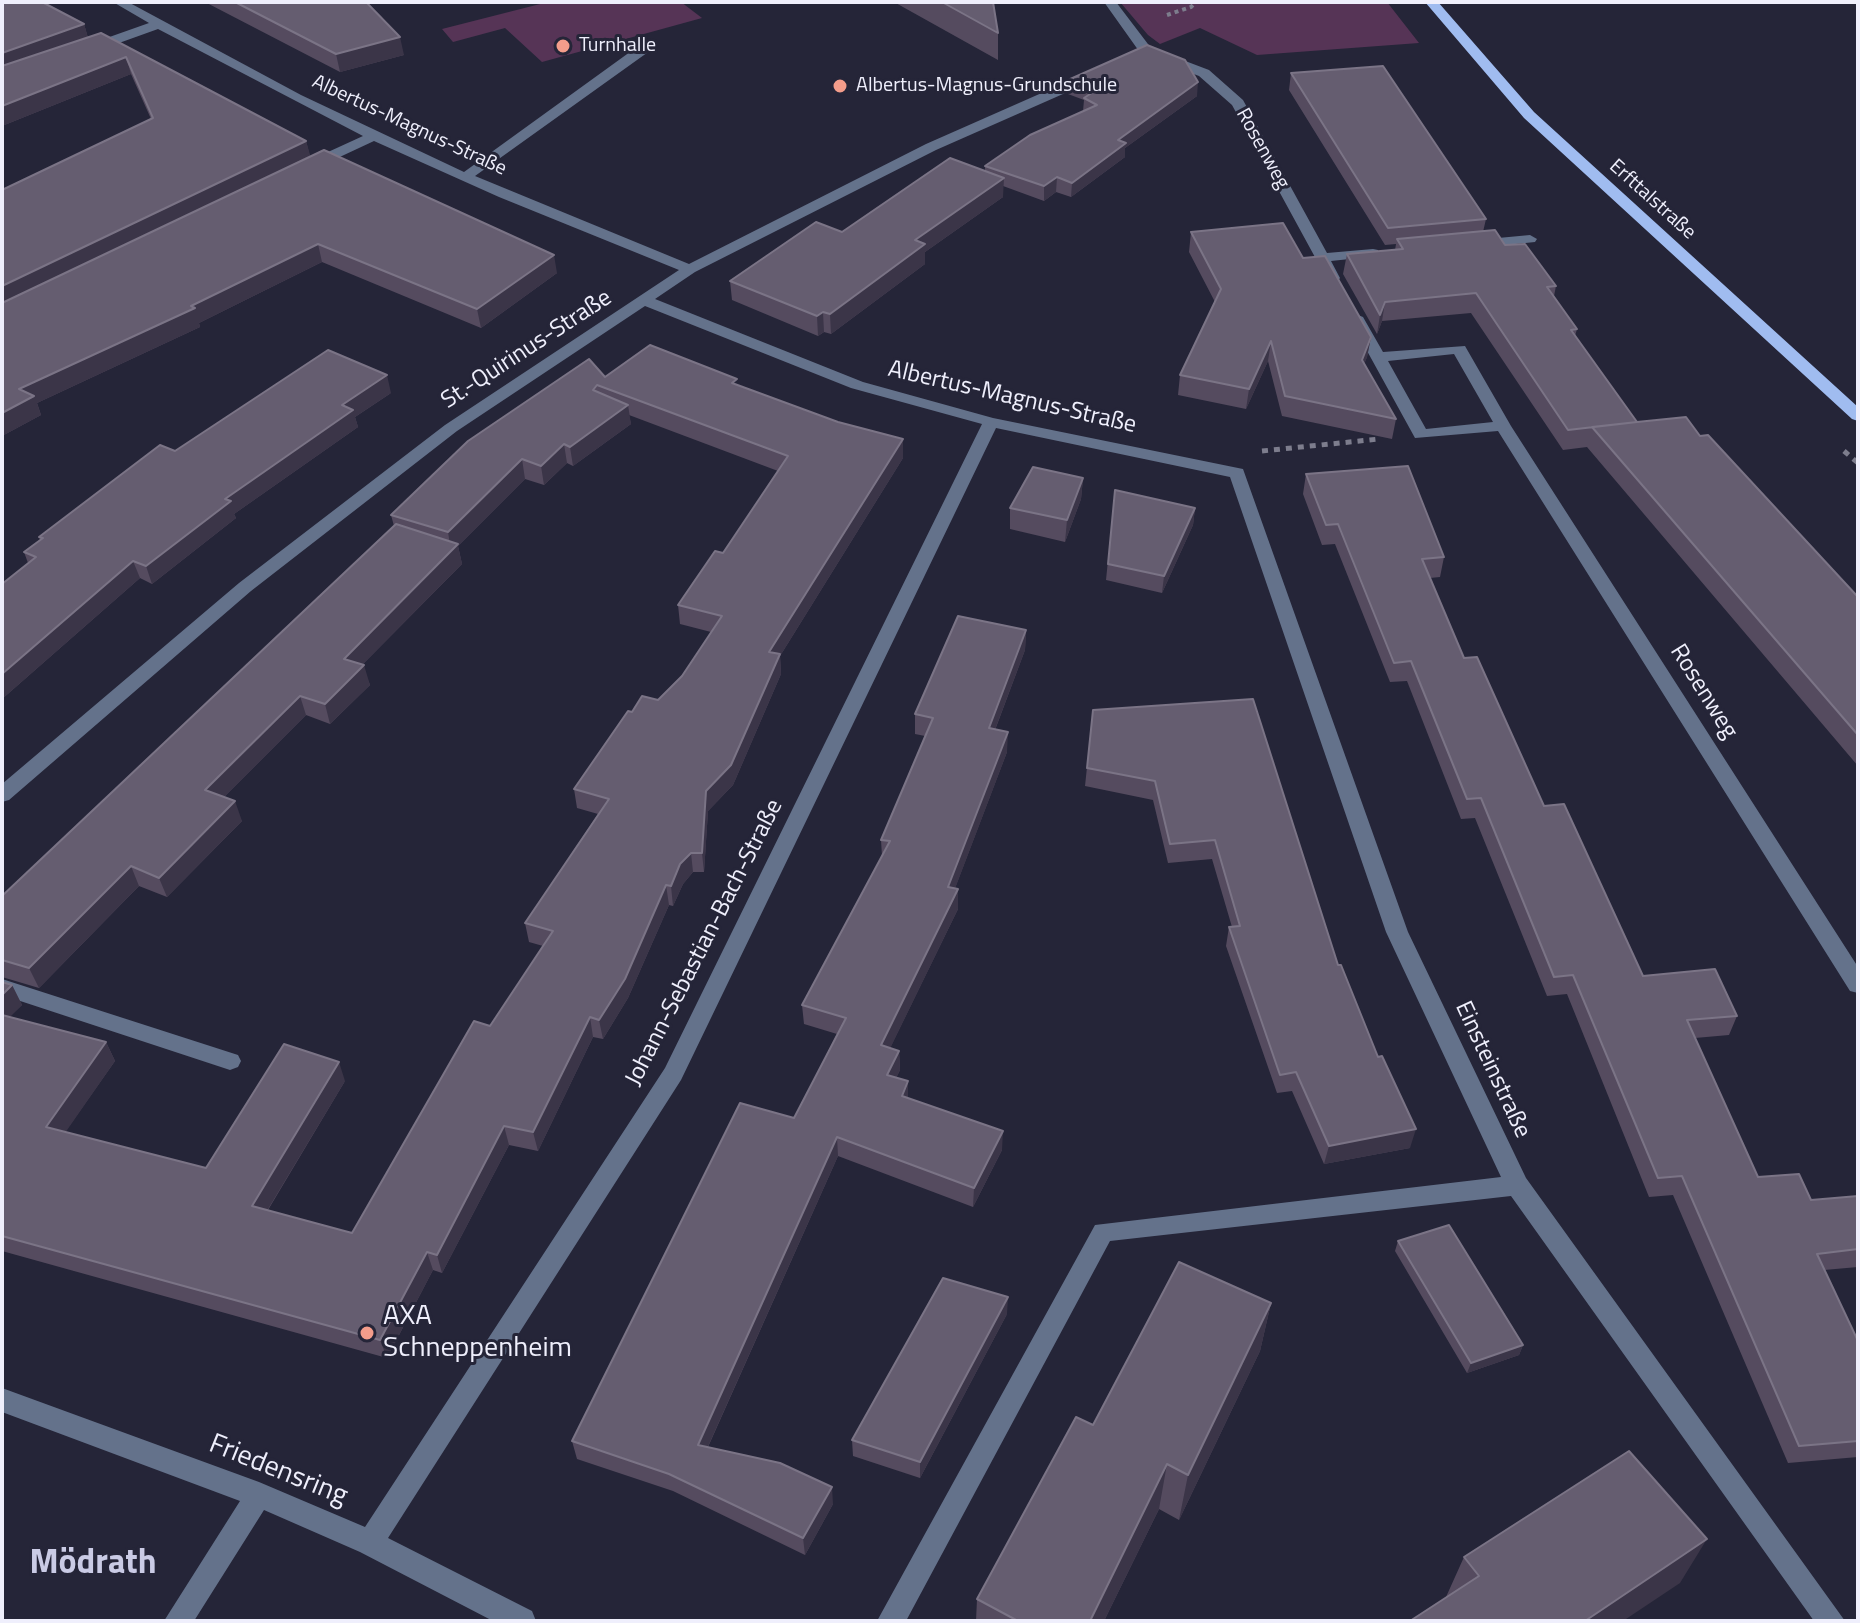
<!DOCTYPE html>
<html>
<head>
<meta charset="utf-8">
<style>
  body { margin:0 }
  #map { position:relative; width:1860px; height:1623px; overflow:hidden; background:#252538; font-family:"Titillium Web",sans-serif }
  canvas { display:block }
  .frame { position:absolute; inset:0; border:4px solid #efeffc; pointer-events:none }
</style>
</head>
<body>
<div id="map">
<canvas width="1860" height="1623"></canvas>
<div class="frame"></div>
</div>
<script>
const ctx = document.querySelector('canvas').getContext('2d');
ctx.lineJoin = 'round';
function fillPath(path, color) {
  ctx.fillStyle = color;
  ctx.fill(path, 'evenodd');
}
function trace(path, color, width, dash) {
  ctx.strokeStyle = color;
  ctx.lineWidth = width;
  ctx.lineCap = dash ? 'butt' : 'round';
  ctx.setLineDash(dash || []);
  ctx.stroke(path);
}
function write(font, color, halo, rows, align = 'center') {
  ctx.font = font + ' "Titillium Web",sans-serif';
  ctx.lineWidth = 6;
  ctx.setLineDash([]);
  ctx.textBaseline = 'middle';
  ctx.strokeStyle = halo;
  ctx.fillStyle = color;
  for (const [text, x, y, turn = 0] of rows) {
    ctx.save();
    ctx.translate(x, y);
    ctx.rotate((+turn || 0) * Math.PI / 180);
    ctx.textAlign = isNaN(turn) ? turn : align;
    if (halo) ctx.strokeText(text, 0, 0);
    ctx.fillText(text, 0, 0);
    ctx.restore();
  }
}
const green = new Path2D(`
  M548,2h133l21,16 -160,44 -37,-34 -52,14 -11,-13z
  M1120,2h267l32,41 -162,12 -57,-27 -40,16 -12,-9z`);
const pathFar1 = new Path2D(`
  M1167,15l24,-8 5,-5`);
const path = new Path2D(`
  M1262,451l117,-12
  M1844,451l14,12`);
const minor = new Path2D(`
  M113,2h15l173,93 163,77 177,-128h10v6l-176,126 214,88 237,-120 161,-71h10v6l-161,71 -241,122 -40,27 208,83 130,36 250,51 165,463 118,246 319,443h-31l-303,-425 -401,45 -204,380h-29l218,-396 406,-48 -115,-245 -156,-455 -234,-49 -315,652 -293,458 144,73 4,10h-43l-133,-69 -96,-42 -70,111h-30l76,-120 -238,-89v-24l257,94 106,45 300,-459 317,-644 -131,-36 -206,-82 -188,125 -206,160 -242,209 -7,2v-18l237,-201 206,-158 234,-155 -180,-73 -125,-56 -60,28h-10v-6l59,-27 -205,-107 -64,23h-10v-6l65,-23z
  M1104,2h12l35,46 58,22 34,30 84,153 46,-4 5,1v6l-47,5 9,17 -2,3h-10l-96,-176 -33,-29 -58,-22z
  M1530,235l7,4 -2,3 -58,6 -7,-4 7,-4z
  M1358,315l5,2 20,35 82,-6 46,80 347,541v26l-8,-2 -352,-560 -83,7 -65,-118zM1454,354l39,68 -67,7 -38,-68z
  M2,979l236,76 3,6 -3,6 -8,3 -228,-75z`);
const major = new Path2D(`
  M1425,2h13l96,110 324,295v14l-6,-2 -328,-301z`);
const wall = new Path2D(`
  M205,2h161l38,53 -64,17z
  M894,2h99l5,31v27z
  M84,24l4,14 218,103 4,16 247,116 -76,55 -159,-66 -123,61 1,4 -163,76 4,12 -39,21v-246l149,-71 -20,-45 -129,52z
  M1291,73l195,146 -3,13 22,13 51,41 -2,10 23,33 -2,7 62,86 63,14 158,161v169l-271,-319 -24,3 -92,-137 -89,8 -5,13 -34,-60 4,-20 48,-4 1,-6 -11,1 -96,-155z
  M1068,80l129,16 -72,52v9l-54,40 -15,-5 -12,9 -41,-15v11l-78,55v12l-94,70 -7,-2 -6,4 -86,-36 -2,-19 255,-110v-5l98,-55 1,-11 -16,-6z
  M1191,232l112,26 68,79 -4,20 -3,7 32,55 -4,20 -110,-23 -14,-55 -22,48 -68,-14 2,-20 35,-73 -26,-50z
  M605,377l132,8 101,37 65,17v19l-123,198 1,18 -48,111 -25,26 -4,61h-11l-10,12 -10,22 -4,-1 -41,93 -25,41 -10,-2 -55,114 -29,-6 -67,128 -9,-3 -46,88 -385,-107v-269l10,3 10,20 -13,12 97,25 9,19 -50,71 141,36 139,-87 -77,129 84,23 191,-287 -14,-4 -4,-19 73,-109 -21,-6 -3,-19 58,-77 26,-12 24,-24 29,-44 -31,-8 -2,-19 45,-52 55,-82 -149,-56 2,9 -58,42 -6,-3 -23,22 -19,-6 -67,67 4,18 -100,101 8,20 -40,39 -24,-9 -82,82 18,24 -75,76 -28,-11 -100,102 -37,-11v-81l392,-370 -3,-11z
  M391,393l-36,24 3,10 -124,87 2,4 -84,66 -12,-6 -138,121v-115l26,-21 -4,-11 16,-12 -1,-3 136,-86z
  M1306,474l138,83 -4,20 -10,1 34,80 80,148 99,170 94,40 -8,19 -34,3 63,139 53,23 47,-4v71l-34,3 34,71v116l-70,6 -115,-268 -24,2 -82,-203 -20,2 -72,-178 -14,1 -54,-138 -17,1 -55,-138 -13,1 -19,-51z
  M1083,478l-2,21 -16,43 -55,-13v-21z
  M1115,490l80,18 -2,17 -31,68 -56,-13z
  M1026,630l-1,20 -30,80 12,22 -52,136 3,21 -68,139 9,3 1,19 -4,8 12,20 94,52 -29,57 -135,-51 -130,291 125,57 -28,51 -132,-64 -96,-32 -5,-18 222,-323 43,-84 -33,-10 -2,-19 80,-149 -1,-16 44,-104 -10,-2v-20z
  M1093,710l245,255 72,183 -86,16 -32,-73 -15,2 -51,-147 3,-19h3l-20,-68 -44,4 -15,-63 -68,-14z
  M1398,1241l125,104 -4,10 -52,18 -72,-122z
  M1271,1303l-11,48 -81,169 -20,-11 -55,112h-128l1,-22 116,-174z
  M1007,1314l-87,164 -67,-22 -1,-16z
  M1464,1557l216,26 -234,14z`);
const shadedWall = new Path2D(`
  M84,24l5,17 -87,31v-19z
  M400,37l4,18 -64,17 -4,-18z
  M126,57l5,17 -129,52v-20z
  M1198,82l-1,14 -72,52v9l-54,40 1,-14 46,-43z
  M306,141l5,17 -309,150v-22z
  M1057,177l-1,15 -12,9v-15z
  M1004,178l-1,19 -78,55v12l-94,70 -1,-20 85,-74z
  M318,244l4,18 -123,61 1,4 -163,76 4,12 -39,21v-23l17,-24z
  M554,255l3,18 -76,55 -4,-19z
  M1385,302l-3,19 -5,13 3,-19z
  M823,312l1,20 -6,4 -1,-20z
  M1371,337l-4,20 -9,23 4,-20z
  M1271,341l-3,20 -22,48 3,-20z
  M387,375l4,18 -36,24 3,10 -124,87 2,4 -84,66 -6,-18 79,-67 117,-94z
  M628,405l3,19 -58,42 -3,-19z
  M903,439v19l-123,198 1,18 -48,111 -25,26 -4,61 -2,-19 4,-62 63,-139z
  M564,444l3,19 -23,22 -3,-19z
  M522,459l3,20 -67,67 4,18 -113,114 -5,-19 107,-108 -3,-19z
  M1083,478l-2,21 -16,43 2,-22z
  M1195,508l-2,17 -31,68 2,-17z
  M133,561l7,17 -138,121v-25z
  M1026,630l-1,20 -37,98 1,-20z
  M364,665l6,20 -40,39 -5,-20z
  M300,696l6,19 -94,94 -7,-19z
  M1008,732l-1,20 -59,155v-20z
  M235,801l7,20 -75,76 -8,-19z
  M691,853l2,19 -10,12 -10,22 -2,-20 9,-22z
  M131,866l8,20 -100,102 -10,-20z
  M666,885l3,20 -41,93 -25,41 -4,-19z
  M958,889v20l-76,156 -1,-20z
  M12,985l10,20 -20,20v-30z
  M590,1017l3,20 -55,114 -5,-19z
  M106,1042l9,19 -59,85 -10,-19z
  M899,1051l1,19 -12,25 -1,-20z
  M339,1062l6,19 -86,143 -7,-18z
  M908,1081v20l-6,-5z
  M504,1126l5,19 -67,128 -5,-18z
  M1416,1129l-6,19 -86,16 5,-18z
  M1003,1131l-1,19 -29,57 1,-19z
  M837,1137l1,19 -137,306 -3,-17z
  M427,1252l6,18 -46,88 -7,-18z
  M1008,1297l-1,17 -87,164v-16z
  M1271,1303l-11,48 -81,169 9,-45z
  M1523,1345l-4,10 -52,18 4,-10z
  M1167,1464l-8,45 -55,112h-14z
  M832,1487l1,17 -28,51 -2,-17z
  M1707,1539l-27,44 -57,38h-38z`);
const building = new Path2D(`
  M2,2h40l42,22 -82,29z
  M235,2h131l34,35 -64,17z
  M942,2h51l5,31z
  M101,33l205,108 -304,145v-96l151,-72 -27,-61 -124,49v-40z
  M1147,45l38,15 13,22 -80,58 8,3 -54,40 -15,-6 -13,9 -59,-20 45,-31 67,-30 -13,-7 12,-8 -28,-10z
  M1383,66l103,153 -98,9 -97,-155z
  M324,150l230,105 -77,54 -159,-65 -127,62 4,2 -176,81 15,7 -32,17v-110z
  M950,158l54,20 -89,62 10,4 -95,70 -7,-2 -6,4 -87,-35 86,-59 26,10z
  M1283,223l20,35 22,-2 46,81 -9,23 34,59 -111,-23 -14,-55 -22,48 -69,-14 41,-86 -30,-57z
  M1495,230l10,15 20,-1 31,42 -9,1 30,42 -6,1 66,92 49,-5 14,19 8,-1 150,162v138l-266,-308 45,-5 -69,8 -92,-137 -91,9 -5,13 -33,-61 56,-5 -6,-10z
  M650,345l87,34 -5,4 106,39 65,17 -134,213 11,2 -49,111 -25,26 -4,62h-11l-11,11 -9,22 -5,-1 -41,94 -26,41 -9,-3 -57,115 -29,-6 -67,129 -10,-3 -47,88 -378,-104v-221l104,27 -60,85 160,41 78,-124 55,18 -87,144 100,27 122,-212 16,5 63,-95 -28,-8 84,-124 -35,-10 54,-78 4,1 10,-16 16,4 24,-24 40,-60 -44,-11 37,-54 8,2 65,-97 -191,-71 -4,5 35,15 -58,42 -6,-3 -23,22 -19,-7 -74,73 -57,-17 77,-74 121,-82 16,18z
  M328,350l59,25 -45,30 11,5 -128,89 6,2 -85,65 -13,-5 -131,113v-90l34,-27 -12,-5 19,-14 -4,-1 121,-92 15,6z
  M1408,466l36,91 -22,2 42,99 13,-1 67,149 20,-2 79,172 72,-7 22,47 -50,4 71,157 41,-3 12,26 47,-4v53l-41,5 41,87v100l-59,5 -117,-270 -24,2 -85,-203 -19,2 -73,-179 -14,1 -56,-138 -17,2 -56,-139 -12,1 -20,-51z
  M1033,467l50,11 -16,42 -57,-12z
  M1115,490l80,18 -31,68 -56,-12z
  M396,524l62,20 -114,115 20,6 -39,39 -25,-8 -95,94 30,11 -76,77 -28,-12 -102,102 -27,-8v-64z
  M958,616l68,14 -37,98 19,4 -60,155 10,2 -77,156 18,6 -12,24 21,6 -6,15 101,35 -29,57 -137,-51 -139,308 82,18 52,24 -29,51 -134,-64 -97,-33 168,-338 54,15 52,-100 -44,-13 88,-164 -9,-1 52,-122 -18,-4z
  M1253,699l85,266h3l37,92 4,-1 34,73 -87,17 -33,-74 -16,3 -51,-148 11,-1 -25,-86 -45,4 -15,-63 -68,-13 6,-58z
  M2,982l10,3 -10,10z
  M1449,1225l74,120 -52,18 -73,-122z
  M1179,1262l92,41 -83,172 -21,-11 -77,157h-72l-41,-22 99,-182 17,8z
  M943,1278l65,19 -88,165 -68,-22z
  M1629,1451l78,88 -122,82h-175l69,-45 -15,-19z`);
const markers = [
  [563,46,8,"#f49d8b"],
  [840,86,8,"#f49d8b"],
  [367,1333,8,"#f49d8b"]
];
const farPoinames = [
  ["Turnhalle",579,46],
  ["Albertus-Magnus-Grundschule",856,86]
];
const farStreetnames = [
  ["Albertus-Magnus-Straße",409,126,25],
  ["Rosenweg",1262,149,61],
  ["Erfttalstraße",1652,200,42]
];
const streetNames = [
  ["St.-Quirinus-Straße",527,350,-33],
  ["Albertus-Magnus-Straße",1012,398,13],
  ["Rosenweg",1703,692,58],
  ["Johann-Sebastian-Bach-Straße",705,943,-63],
  ["Einsteinstraße",1492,1070,65]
];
const nearPoinames = [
  ["AXA",383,1317],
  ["Schneppenheim",383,1349]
];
const nearStreetnames = [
  ["Friedensring",278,1471,22]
];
const nearQuarternames = [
  ["Mödrath",93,1565]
];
fillPath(green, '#563456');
trace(pathFar1, '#7d7d8d', 4, [4, 4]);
trace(path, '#7d7d8d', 5, [6, 6]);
fillPath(minor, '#64728b');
fillPath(major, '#a0bcf0');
fillPath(wall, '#554b5f');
fillPath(shadedWall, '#3b3548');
fillPath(building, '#655d70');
trace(building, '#7b7486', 2);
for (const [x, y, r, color] of markers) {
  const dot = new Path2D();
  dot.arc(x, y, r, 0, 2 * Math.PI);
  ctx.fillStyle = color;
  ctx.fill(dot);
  trace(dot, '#252538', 3);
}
write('20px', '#efeffc', '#252538', farPoinames, 'left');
write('20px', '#efeffc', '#252538', farStreetnames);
write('24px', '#efeffc', '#252538', streetNames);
write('28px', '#efeffc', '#252538', nearPoinames, 'left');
write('28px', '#efeffc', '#252538', nearStreetnames);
write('bold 34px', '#cacbe5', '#252538', nearQuarternames);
</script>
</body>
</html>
